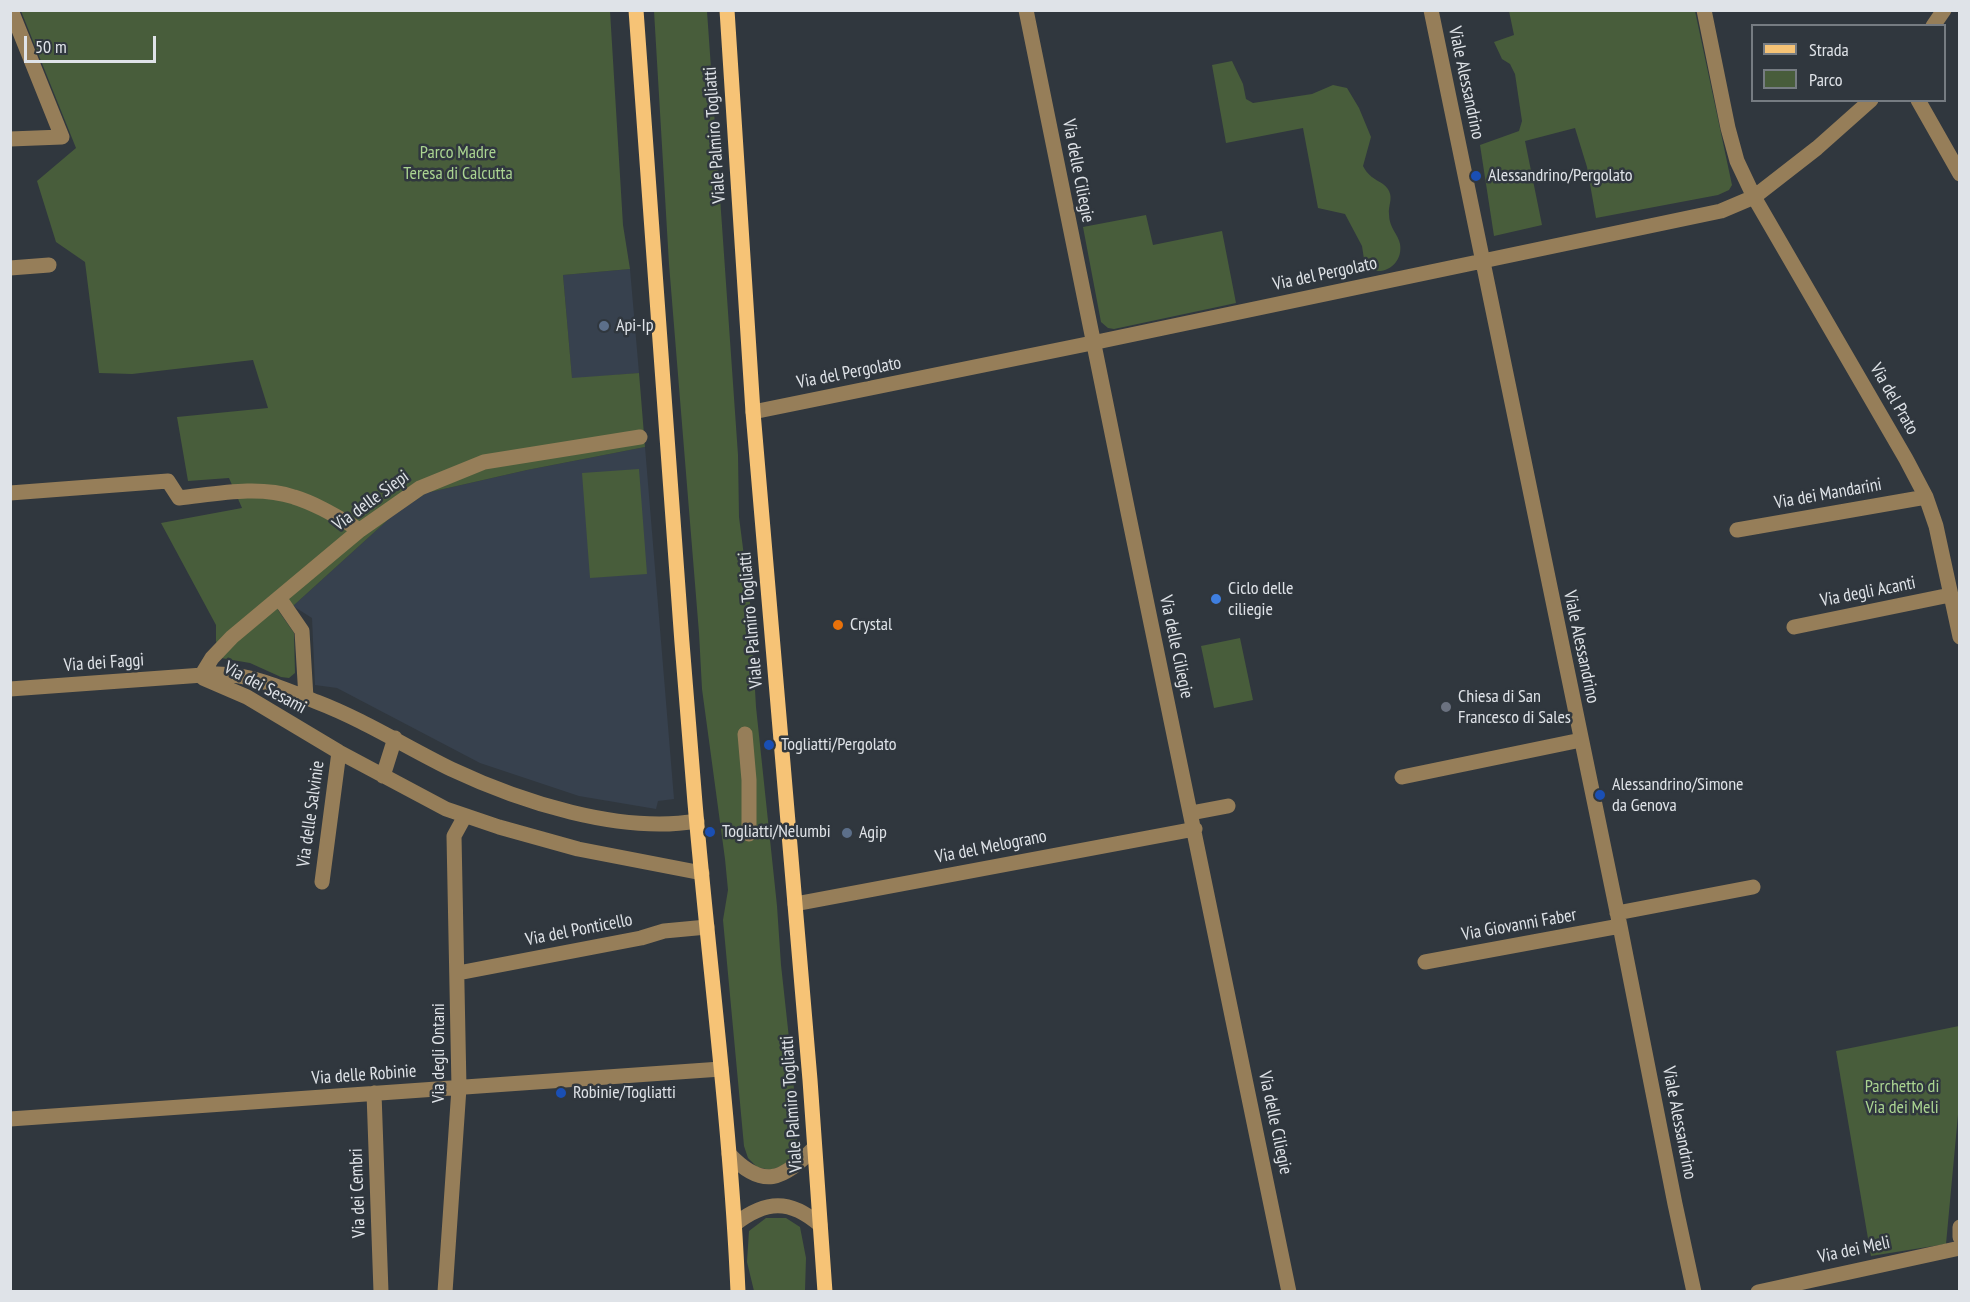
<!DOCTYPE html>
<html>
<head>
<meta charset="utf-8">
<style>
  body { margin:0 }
  #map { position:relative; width:1970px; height:1302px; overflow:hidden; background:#30373e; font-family:"PT Sans Narrow",sans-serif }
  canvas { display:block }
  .frame { position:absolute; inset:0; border:12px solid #dfe3e8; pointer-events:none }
  .legend { position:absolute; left:1751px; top:24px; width:195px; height:78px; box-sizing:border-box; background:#30373e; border:2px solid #767c82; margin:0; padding:8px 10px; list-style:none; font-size:18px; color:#dfe3e8 }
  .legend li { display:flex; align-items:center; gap:12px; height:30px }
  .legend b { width:30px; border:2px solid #767c82 }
  .scale { position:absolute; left:24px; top:36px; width:132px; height:27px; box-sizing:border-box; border:3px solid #dfe3e8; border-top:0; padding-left:8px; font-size:18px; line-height:21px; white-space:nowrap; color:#dfe3e8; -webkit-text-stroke:4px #30373e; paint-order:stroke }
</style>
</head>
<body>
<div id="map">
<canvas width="1970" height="1302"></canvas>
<div class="frame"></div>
<ul class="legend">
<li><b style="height:8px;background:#f6c376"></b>Strada</li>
<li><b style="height:16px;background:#485d3b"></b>Parco</li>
</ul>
<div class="scale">50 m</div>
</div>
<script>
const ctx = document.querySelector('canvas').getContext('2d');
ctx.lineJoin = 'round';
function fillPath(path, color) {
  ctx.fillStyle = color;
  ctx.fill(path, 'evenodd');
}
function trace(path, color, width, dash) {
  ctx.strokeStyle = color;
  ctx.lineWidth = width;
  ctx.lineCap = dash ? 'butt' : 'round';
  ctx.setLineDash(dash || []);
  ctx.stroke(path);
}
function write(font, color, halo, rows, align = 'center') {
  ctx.font = font + ' "PT Sans Narrow",sans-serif';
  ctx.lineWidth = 5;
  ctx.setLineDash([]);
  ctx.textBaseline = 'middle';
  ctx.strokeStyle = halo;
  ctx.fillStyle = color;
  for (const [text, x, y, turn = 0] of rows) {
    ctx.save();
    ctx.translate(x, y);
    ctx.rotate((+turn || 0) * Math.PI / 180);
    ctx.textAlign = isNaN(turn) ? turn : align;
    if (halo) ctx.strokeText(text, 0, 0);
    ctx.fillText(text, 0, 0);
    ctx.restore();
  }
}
const built = new Path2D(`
  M630,269l9,104 -67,6 -9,-104z
  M645,447l29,352 -16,2 -2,8 -77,-13 -99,-33 -143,-75 -22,-3 -3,-67 -19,-12 98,-89 35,-24 101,-23z`);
const green = new Path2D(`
  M21,11h589l13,214 7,44 -67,6 9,103 67,-5 6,74 -118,23 -101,23 -35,24 -98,89 -15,4 16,23 1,40 -6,5 -8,-1 -31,-14 -29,-5 -5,-17v-16l-55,-102 81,-15 -13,-30 -41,3 -11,-64 91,-9 -15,-48 -121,14 -33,-1 -14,-111 -29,-20 -19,-61 39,-33z
  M654,11h53l31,444 1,62 11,86 6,104 21,199 4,59 12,110 4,63 -4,18 -9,9 -14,5 -13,-3 -9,-9 -4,-12 -21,-226 5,-30 -3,-31 -23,-170 -3,-56 -30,-369z
  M1509,11h186l37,174 -3,5 -11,5 -122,23 -9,-51 -12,-39 -50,13 17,84 -48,11 -14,-91 39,-14 3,-10 -7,-47 -5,-10 -8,-5 -8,-17 20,-7z
  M1232,61l11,23 3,15 7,4 59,-9 21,-9 14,3 12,20 12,29 -8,29c8,16 21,14 26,25 4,8 -1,15 0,23 0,14 9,20 11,30 3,17 -12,31 -28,26l-8,-11 -2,-13 -17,-32 -27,-6 -15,-80 -77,15 -14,-78z
  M1146,215l7,30 69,-14 14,72 -122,26 -6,-1 -7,-6 -18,-95z
  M639,469l8,105 -57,4 -8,-105z
  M1240,638l13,62 -39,8 -13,-62z
  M1959,1026v78l-13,140 -75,12 -35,-205z
  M766,1218h20l14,9 6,31 -1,33h-51l-7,-29 2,-31z`);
const minor = new Path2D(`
  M1026,10c85,428 176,854 263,1282
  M1431,10l189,916 55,278 19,88
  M1704,10l24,118 9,33 17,36 152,262 20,38 10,29 24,111
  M1933,26l11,-16
  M1918,100l42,74
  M10,139l52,-2 -51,-127
  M10,268l39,-3
  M753,412l339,-69 629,-132 33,-14 63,-49 54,-48
  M10,493l158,-12 11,17c37,-4 79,-13 115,-1 23,7 45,21 66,33
  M1737,530l189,-33
  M280,599l22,32 4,67
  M1794,627l156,-32
  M201,676l11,-18 20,-21 128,-107 60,-42 64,-26 156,-25
  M203,678l44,19 92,55 107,57 53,18 79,22 124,24
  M10,689l207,-15c35,0 67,15 100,28 47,18 89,45 134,67 70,33 169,65 246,52
  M745,734l4,46v54
  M383,776l12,-38
  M1402,777l179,-37
  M1191,813l37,-7
  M322,882l17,-130
  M795,904l400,-75
  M1617,913l136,-26
  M1425,962l195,-36
  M458,973l183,-35 23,-7 43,-4
  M374,1093l7,199
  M10,1119l711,-50
  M729,1154c34,36 54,26 85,-6
  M735,1224c31,-24 55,-25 85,1
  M1960,1227v10
  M445,1292l14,-204 -5,-252 11,-20
  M1758,1292l202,-44`);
const major = new Path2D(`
  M636,10c18,265 37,529 59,793 14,163 36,325 43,489
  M727,10l26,402 57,668 15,212`);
const markers = [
  [1476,176,6,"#1a4fb4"],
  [604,326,6,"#5c6f8a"],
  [1216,599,6,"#3f7fe0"],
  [838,625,6,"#e8710a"],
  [1446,707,6,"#6b7280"],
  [769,745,6,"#1a4fb4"],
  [1600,795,6,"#1a4fb4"],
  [710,832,6,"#1a4fb4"],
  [847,833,6,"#5c6f8a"],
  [561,1093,6,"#1a4fb4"]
];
const streetNames = [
  ["Viale Alessandrino",1466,83,78],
  ["Viale Palmiro Togliatti",715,135,-94],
  ["Via delle Ciliegie",1078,171,79],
  ["Via del Pergolato",1325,274,-12],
  ["Via del Pergolato",849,373,-11],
  ["Via del Prato",1894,399,60],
  ["Via dei Mandarini",1828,494,-10],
  ["Via delle Siepi",371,501,-36],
  ["Via degli Acanti",1868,592,-11],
  ["Viale Palmiro Togliatti",751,620,-95],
  ["Via delle Ciliegie",1176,647,78],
  ["Viale Alessandrino",1581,647,78],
  ["Via dei Faggi",104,663,-4],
  ["Via dei Sesami",265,688,28],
  ["Via delle Salvinie",311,814,-82],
  ["Via del Melograno",991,847,-11],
  ["Via Giovanni Faber",1519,925,-10],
  ["Via del Ponticello",579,930,-11],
  ["Via degli Ontani",439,1053,-90],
  ["Via delle Robinie",364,1075,-4],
  ["Viale Palmiro Togliatti",792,1104,-94],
  ["Via delle Ciliegie",1275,1123,78],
  ["Viale Alessandrino",1679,1123,79],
  ["Via dei Cembri",358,1193,-92],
  ["Via dei Meli",1854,1250,-12]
];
const parkNames = [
  ["Parco Madre",458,153],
  ["Teresa di Calcutta",458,174],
  ["Parchetto di",1902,1087],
  ["Via dei Meli",1902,1108]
];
const poiNames = [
  ["Alessandrino/Pergolato",1488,176],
  ["Api-Ip",616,326],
  ["Ciclo delle",1228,589],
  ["ciliegie",1228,610],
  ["Crystal",850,625],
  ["Chiesa di San",1458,697],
  ["Francesco di Sales",1458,718],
  ["Togliatti/Pergolato",781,745],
  ["Alessandrino/Simone",1612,785],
  ["da Genova",1612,806],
  ["Togliatti/Nelumbi",722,832],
  ["Agip",859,833],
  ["Robinie/Togliatti",573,1093]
];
fillPath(built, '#37414e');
fillPath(green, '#485d3b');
trace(minor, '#967e59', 15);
trace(major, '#f6c376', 15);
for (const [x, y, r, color] of markers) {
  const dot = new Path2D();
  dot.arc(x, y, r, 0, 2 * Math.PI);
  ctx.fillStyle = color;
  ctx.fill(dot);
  trace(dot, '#30373e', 2);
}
write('18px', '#dfe3e8', '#30373e', streetNames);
write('18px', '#aad491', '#30373e', parkNames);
write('18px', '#dfe3e8', '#30373e', poiNames, 'left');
</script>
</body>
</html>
